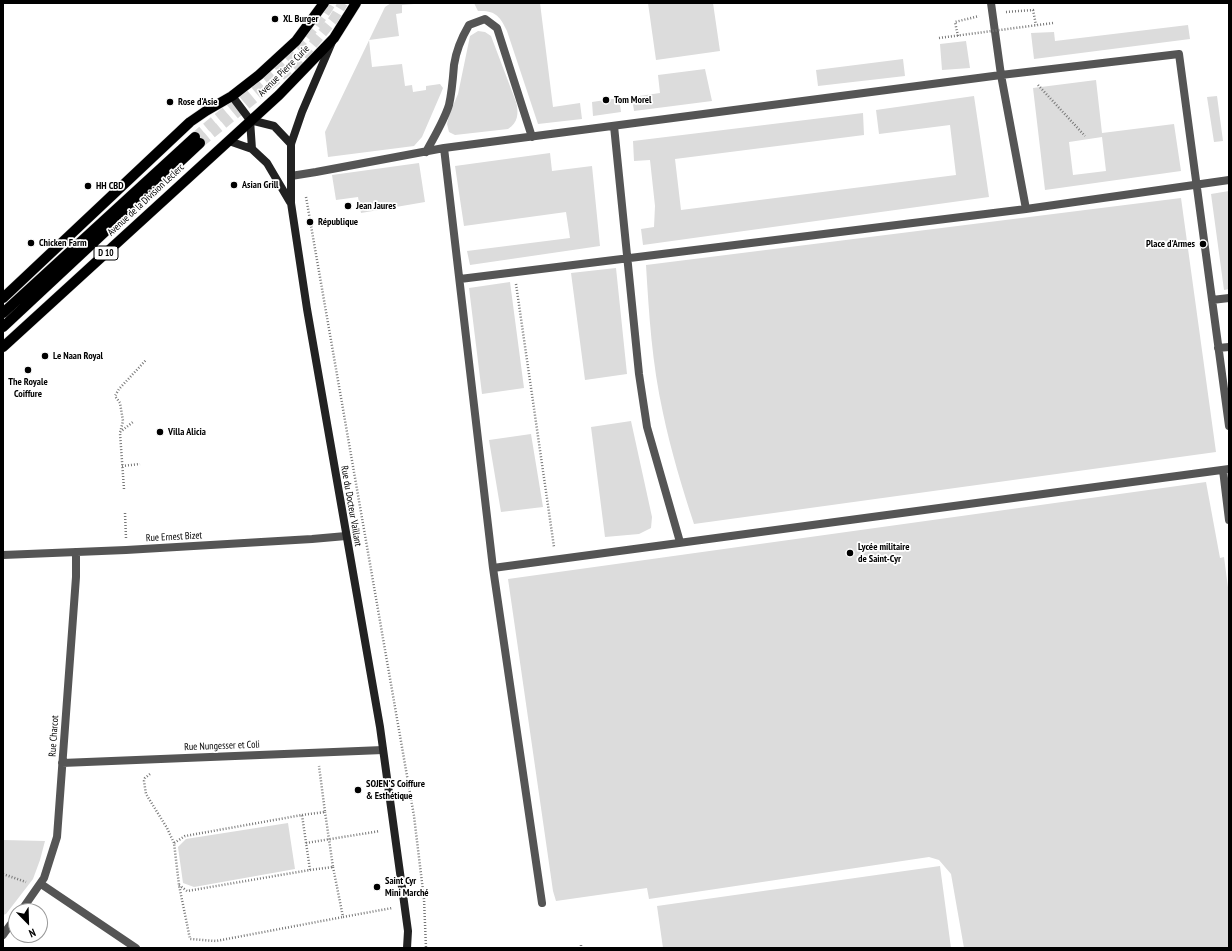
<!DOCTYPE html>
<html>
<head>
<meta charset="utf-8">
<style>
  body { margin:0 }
  #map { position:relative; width:1232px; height:951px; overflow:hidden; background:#fff; font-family:"PT Sans Narrow",sans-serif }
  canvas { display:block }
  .frame { position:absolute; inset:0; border:4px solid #000; pointer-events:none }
  .north { position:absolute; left:8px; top:903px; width:40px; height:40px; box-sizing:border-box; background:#fff; border:1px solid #999; border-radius:50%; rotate:157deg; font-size:11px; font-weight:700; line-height:16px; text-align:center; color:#000 }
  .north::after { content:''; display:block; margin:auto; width:14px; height:18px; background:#000; clip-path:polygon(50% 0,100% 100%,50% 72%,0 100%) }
</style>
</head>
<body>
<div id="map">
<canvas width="1232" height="951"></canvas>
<div class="frame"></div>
<div class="north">N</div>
</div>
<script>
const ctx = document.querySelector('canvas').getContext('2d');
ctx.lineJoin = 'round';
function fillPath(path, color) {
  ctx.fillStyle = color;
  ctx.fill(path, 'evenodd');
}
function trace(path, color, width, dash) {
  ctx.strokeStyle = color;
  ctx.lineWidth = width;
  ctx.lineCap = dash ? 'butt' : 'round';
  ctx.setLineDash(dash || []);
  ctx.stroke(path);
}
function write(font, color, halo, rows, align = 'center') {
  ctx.font = font + ' "PT Sans Narrow",sans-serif';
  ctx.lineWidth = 3.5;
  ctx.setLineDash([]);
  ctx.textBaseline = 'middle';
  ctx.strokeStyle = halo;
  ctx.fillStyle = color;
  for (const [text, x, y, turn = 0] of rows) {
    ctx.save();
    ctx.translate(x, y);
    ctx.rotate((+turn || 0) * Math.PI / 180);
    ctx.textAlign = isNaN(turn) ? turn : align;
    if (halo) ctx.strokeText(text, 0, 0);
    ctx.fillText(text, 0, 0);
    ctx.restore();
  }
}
const green = new Path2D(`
  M391,3l23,1 -12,1v8l-6,1 3,22 -30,4 3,27 30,-3 3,22 7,-1 1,7 13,-2v-4l14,-2 3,4 -2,5 -19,44 -8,9 -86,11 -3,-25 60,-125z
  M474,3h66l13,104 27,-4 2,16 -44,5 -31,-93c-7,-15 -12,-21 -29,-20z
  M648,3h65l7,48 -64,9z
  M1188,25l2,14 -156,20 -3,-26 23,-1 1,9z
  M478,31l7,1 6,4 25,66c3,11 2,21 -8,27l-53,6 -6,-3 -2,-8 2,-9 9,-21 12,-58z
  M966,41l4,27 -28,2 -2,-26z
  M903,59l2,17 -87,10 -2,-16z
  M705,69l7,32 -78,10 -2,-14 28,-4 -2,-18z
  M1096,80l6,53 72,-9 7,47 -136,19 -12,-102zM1102,137l4,34 -33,4 -4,-33z
  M974,96l15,101 -346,48 -2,-16 13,-2 1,-21 -5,-46 -16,1 -1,-20 230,-28 1,22 -189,24 6,51 275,-35 -6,-50 -71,9 -3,-24z
  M1217,96l6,45 -9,1 -7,-45z
  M619,98l2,14 -28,4 -1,-14z
  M550,153l2,18 40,-5 8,80 -130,19 -3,-14 103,-13 -4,-26 -102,14 -9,-60z
  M419,163l6,39 -64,11 -3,-16 -22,3 -4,-25z
  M1229,191v98l-5,1 -13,-96z
  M1181,198l35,254 -522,72c-12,-37 -23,-73 -31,-111 -11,-49 -14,-98 -17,-148z
  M616,268l11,106 -42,6 -14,-107z
  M510,282l14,106 -42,6 -13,-106z
  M631,421l21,96 -1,11 -12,6 -34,3 -14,-110z
  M531,434l12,73 -42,5 -12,-72z
  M1206,482l14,76 4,-1 5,38v353h-265l-13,-74 -12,-14 -10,-3 -280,42 -2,-11 -91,13 -3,-10 -45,-312z
  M288,823l7,46 -101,18 -11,-4 -5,-36 8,-8z
  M3,840l42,1 -5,19 -7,19 -27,35 -3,1z
  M940,866l11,82h-288l-6,-42z`);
const primaryTunnel = new Path2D(`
  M195,137c47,-40 105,-81 136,-134
  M200,143l99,-82 34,-41 10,-17`);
const path = new Path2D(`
  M1006,12l27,-2 3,15
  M958,36l-3,-14 24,-6
  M1038,85l47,51
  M306,197l108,619 10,83 2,49
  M516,284l38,263
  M120,432l13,-10
  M122,466l18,-2
  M124,489l-4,-56 3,-12 -3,-18 -5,-7 4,-7 27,-29
  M125,513l1,25
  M150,774l-5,4 -1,3 2,13 21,34 7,15
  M302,815l23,-3 -6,-46
  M306,843l74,-12
  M333,867l10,50 49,-9
  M310,870l23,-3 -8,-55
  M3,874l23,8
  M179,885l8,6 123,-21 -8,-55 -117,21 -11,7 5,42 11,54 26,2 127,-24
  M581,945v3`);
const lane = new Path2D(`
  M991,3l10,72 25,134
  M614,126l25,248 8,53 33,115
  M444,148l557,-73 178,-21 50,372
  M426,152c8,-15 18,-31 23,-47 3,-13 4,-27 5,-40 2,-14 8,-28 15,-40l16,-6 12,9 35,109
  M291,176l25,-4 128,-24 49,420 49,335
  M460,279l566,-70 203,-29
  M1212,300l17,-2
  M1218,348l11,-1
  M1223,470l6,50
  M493,568l736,-99
  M41,884l95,64`);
const street = new Path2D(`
  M3,555l123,-5 186,-11 34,-3
  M62,763l321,-13
  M21,911l23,-33 13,-41 19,-260v-25
  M3,935l13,-18`);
const secondary = new Path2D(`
  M332,42l-30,70 -11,32v59l16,106 73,418 28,204 -1,17
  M232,96l18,24
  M250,120l24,6 17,18
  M250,120l2,29
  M229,141l23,8 15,14 23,39`);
const primary = new Path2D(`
  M3,298l187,-176 16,-11 26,-15 27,-21 37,-34 28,-38
  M3,313l192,-176
  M3,327l197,-184
  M3,347l276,-252 55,-57 22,-35`);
const pathBridge = new Path2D(`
  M939,38l114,-15`);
const markers = [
  [275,19,4,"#000"],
  [606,100,4,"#000"],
  [170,102,4,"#000"],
  [234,185,4,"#000"],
  [88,186,4,"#000"],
  [348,206,4,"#000"],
  [310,222,4,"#000"],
  [31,243,4,"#000"],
  [1203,244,4,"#000"],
  [45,356,4,"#000"],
  [28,370,4,"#000"],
  [160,432,4,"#000"],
  [850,553,4,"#000"],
  [358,790,4,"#000"],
  [377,887,4,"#000"]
];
const shields = [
  [106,253,24]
];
const shieldNames = [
  ["D 10",106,253]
];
const poiNames = [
  ["XL Burger",283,19],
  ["Tom Morel",614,100],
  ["Rose d'Asie",178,102],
  ["Asian Grill",242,185],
  ["HH CBD",96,186],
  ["Jean Jaures",356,206],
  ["République",318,222],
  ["Chicken Farm",39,243],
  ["Place d'Armes",1195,244,"right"],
  ["Le Naan Royal",53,356],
  ["The Royale",28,382,"center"],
  ["Coiffure",28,394,"center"],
  ["Villa Alicia",168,432],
  ["Lycée militaire",858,547],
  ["de Saint-Cyr",858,559],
  ["SOJEN'S Coiffure",366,784],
  ["& Esthétique",366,796],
  ["Saint Cyr",385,881],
  ["Mini Marché",385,893]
];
const streetNames = [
  ["Avenue Pierre Curie",284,71,-45],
  ["Avenue de la Division Leclerc",146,200,-43],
  ["Rue du Docteur Vaillant",351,506,80],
  ["Rue Ernest Bizet",174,537,-3],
  ["Rue Charcot",54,736,-86],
  ["Rue Nungesser et Coli",222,746,-2]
];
fillPath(green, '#dcdcdc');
trace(primaryTunnel, '#d9d9d9', 10, [10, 5]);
trace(primary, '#dbdbdb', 11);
trace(path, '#777', 2.5, [1, 2]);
trace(lane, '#555', 8);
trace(street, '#555', 8);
trace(secondary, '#222', 8);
trace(primary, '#000', 10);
trace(pathBridge, '#777', 2.5, [1, 2]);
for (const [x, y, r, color] of markers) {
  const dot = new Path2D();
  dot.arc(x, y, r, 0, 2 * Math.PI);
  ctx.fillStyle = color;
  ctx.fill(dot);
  trace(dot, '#fff', 1.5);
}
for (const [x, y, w] of shields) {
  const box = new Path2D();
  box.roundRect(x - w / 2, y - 7, w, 14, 3);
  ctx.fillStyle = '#fff';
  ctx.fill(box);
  trace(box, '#000', 1);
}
write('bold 9px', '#000', null, shieldNames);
write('bold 10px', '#000', '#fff', poiNames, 'left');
write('10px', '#000', '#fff', streetNames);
</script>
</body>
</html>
